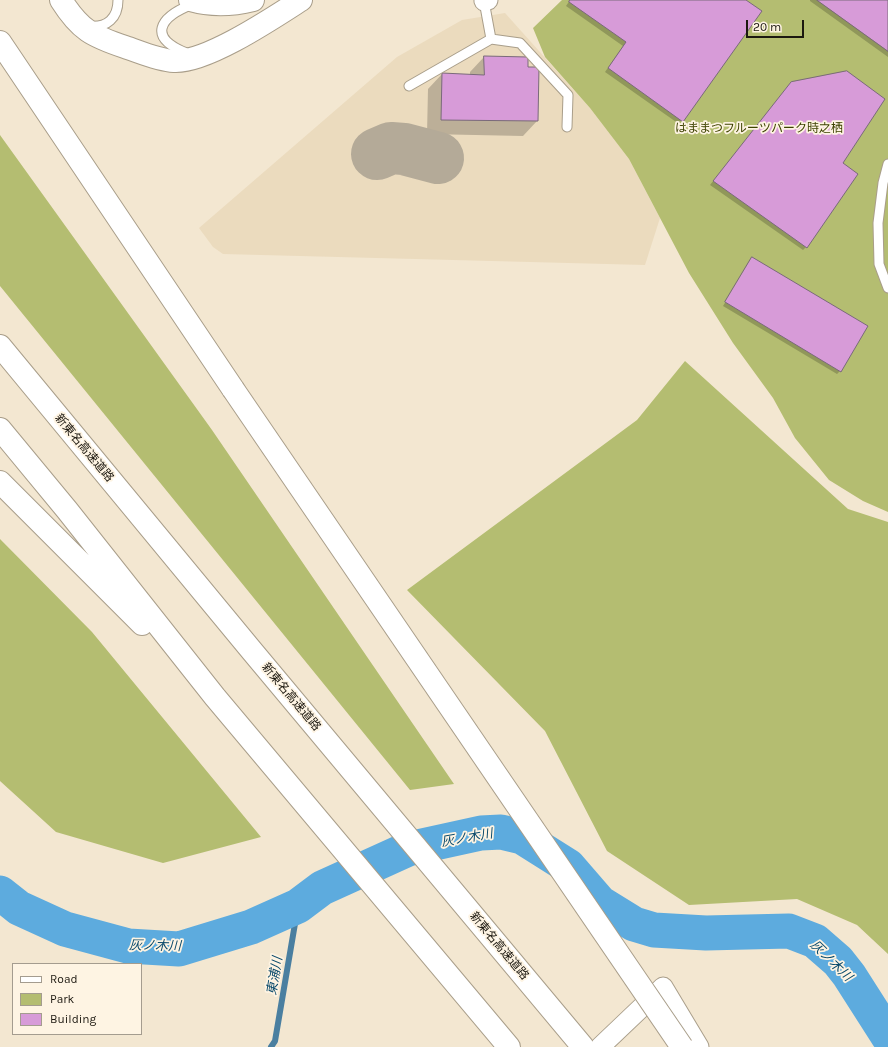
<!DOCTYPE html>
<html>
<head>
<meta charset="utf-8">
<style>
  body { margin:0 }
  #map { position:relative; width:888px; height:1047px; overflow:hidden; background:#f3e7d1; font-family:Karla,sans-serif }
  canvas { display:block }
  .legend { position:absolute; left:12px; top:963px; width:130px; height:72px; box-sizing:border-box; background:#fef4e3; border:1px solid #a49c8f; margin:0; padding:5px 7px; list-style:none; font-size:12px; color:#1c1810 }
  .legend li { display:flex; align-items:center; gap:8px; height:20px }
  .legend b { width:20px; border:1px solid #a49c8f }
  .scale { position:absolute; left:746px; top:20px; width:58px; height:18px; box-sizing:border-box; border:2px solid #1c1810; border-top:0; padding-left:5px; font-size:12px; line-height:14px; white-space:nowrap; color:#1c1810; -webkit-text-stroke:3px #fef4e3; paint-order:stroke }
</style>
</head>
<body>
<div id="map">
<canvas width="888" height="1047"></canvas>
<ul class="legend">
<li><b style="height:5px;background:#fff"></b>Road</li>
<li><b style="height:11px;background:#b4bd71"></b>Park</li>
<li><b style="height:11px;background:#d79bd8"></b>Building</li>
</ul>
<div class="scale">20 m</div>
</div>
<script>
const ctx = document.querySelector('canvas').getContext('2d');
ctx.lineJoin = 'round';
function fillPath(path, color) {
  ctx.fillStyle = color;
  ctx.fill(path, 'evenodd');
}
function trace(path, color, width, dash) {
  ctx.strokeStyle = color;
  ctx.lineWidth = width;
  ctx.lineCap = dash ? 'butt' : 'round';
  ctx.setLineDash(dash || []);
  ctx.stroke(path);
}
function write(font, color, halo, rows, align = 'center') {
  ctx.font = font + ' Karla,"Noto Sans JP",sans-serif';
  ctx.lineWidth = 3.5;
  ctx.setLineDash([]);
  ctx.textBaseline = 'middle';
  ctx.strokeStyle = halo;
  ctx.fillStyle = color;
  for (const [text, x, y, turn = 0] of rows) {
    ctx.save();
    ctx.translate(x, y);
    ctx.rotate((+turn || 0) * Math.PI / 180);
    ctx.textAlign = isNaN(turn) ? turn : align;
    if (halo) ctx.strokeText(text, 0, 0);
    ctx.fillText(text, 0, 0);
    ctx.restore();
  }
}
const built = new Path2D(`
  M505,13l85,95 39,51 31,59 -15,47 -422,-11 -10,-7 -14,-19 198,-171 65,-37z`);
const green = new Path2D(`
  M562,0h326v512l-25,-11 -34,-21 -34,-42 -22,-40 -40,-55 -44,-70 -60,-114 -39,-51 -45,-51 -12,-29z
  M0,135l212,295 242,354 -44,6 -410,-504z
  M685,361l163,148 40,13v432l-31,-29 -60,-26 -108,6 -82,-54 -62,-120 -138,-141 230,-170z
  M0,539l92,93 169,205 -98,26 -107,-31 -56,-51z`);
const shadow = new Path2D(`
  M570,0h175l-66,124 -74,-52 18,-26 -57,-40z
  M888,0v57l-78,-56v-1z
  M484,57l43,11h11l-1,53 -14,15 -96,-2 1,-45 14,-15 28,1v-3z
  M788,87l53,76 -35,84 -3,3 -93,-65z
  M752,259l88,112 -3,3 -114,-68z`);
const stream = new Path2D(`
  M271,1047l4,-6 23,-135`);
const river = new Path2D(`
  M0,893l19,15 46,21 63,17 51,3 72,-22 47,-21 24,-18 86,-39 73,-16 20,-1 21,5 46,29 32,37 34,21 20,6 52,3 83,-2 26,10 23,20 11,14 39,61`);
const taxiway = new Path2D(`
  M377,154l14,-6 13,1 34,9`);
const building = new Path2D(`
  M570,0h176l16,11 -79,111 -75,-54 18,-26 -57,-40z
  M817,0h71v51z
  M484,56l44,1v10h11l-1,54 -97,-1 1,-47 42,2z
  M847,71l38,28 -42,64 15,11 -51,74 -94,-67 78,-99z
  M752,257l116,69 -27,46 -116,-70z`);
const lane = new Path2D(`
  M89,26c18,2 29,-8 29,-26
  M491,39l29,4 48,52 -1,32
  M189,54c-43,-16 -30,-37 4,-50
  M409,86l82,-47 -7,-38
  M888,164l-5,19 -5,40 1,41 9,24`);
const street = new Path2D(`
  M484,1l4,-1
  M600,1047l63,-60 36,60`);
const highway = new Path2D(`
  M61,0c19,30 31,36 64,47 15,5 33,13 49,14 32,2 99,-43 127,-61
  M190,0c21,6 43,5 63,0
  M0,42l233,347
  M0,346l252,305 331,396
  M0,429l67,81 148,187 294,350
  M0,482l142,142`);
const highwayBridge = new Path2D(`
  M233,389l449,658`);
const parkNames = [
  ["はままつフルーツパーク時之栖",759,129]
];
const streetNames = [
  ["新東名高速道路",84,448,50],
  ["新東名高速道路",291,697,50],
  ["新東名高速道路",499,946,50]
];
const waterNames = [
  ["灰ノ木川",467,838,-10],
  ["灰ノ木川",155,946,1],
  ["灰ノ木川",831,961,44],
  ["東浦川",275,976,-81]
];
fillPath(built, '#ebdbbe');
fillPath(green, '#b4bd71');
fillPath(shadow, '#0003');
trace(stream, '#4a7fa0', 6);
trace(river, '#5dabde', 35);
trace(taxiway, '#b4aa98', 52);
fillPath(building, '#d79bd8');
trace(building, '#7a6a7a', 1);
trace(lane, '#a99e8a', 11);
trace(street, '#a99e8a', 21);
trace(highway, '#a99e8a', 24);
trace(lane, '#fff', 9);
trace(street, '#fff', 19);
trace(highway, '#fff', 22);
trace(highwayBridge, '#a99e8a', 24, []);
trace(highwayBridge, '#fff', 22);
write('12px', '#3d4200', '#fef4e3', parkNames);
write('12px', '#1c1810', '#fef4e3', streetNames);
write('italic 13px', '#09496b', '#fef4e3', waterNames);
</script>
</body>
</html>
